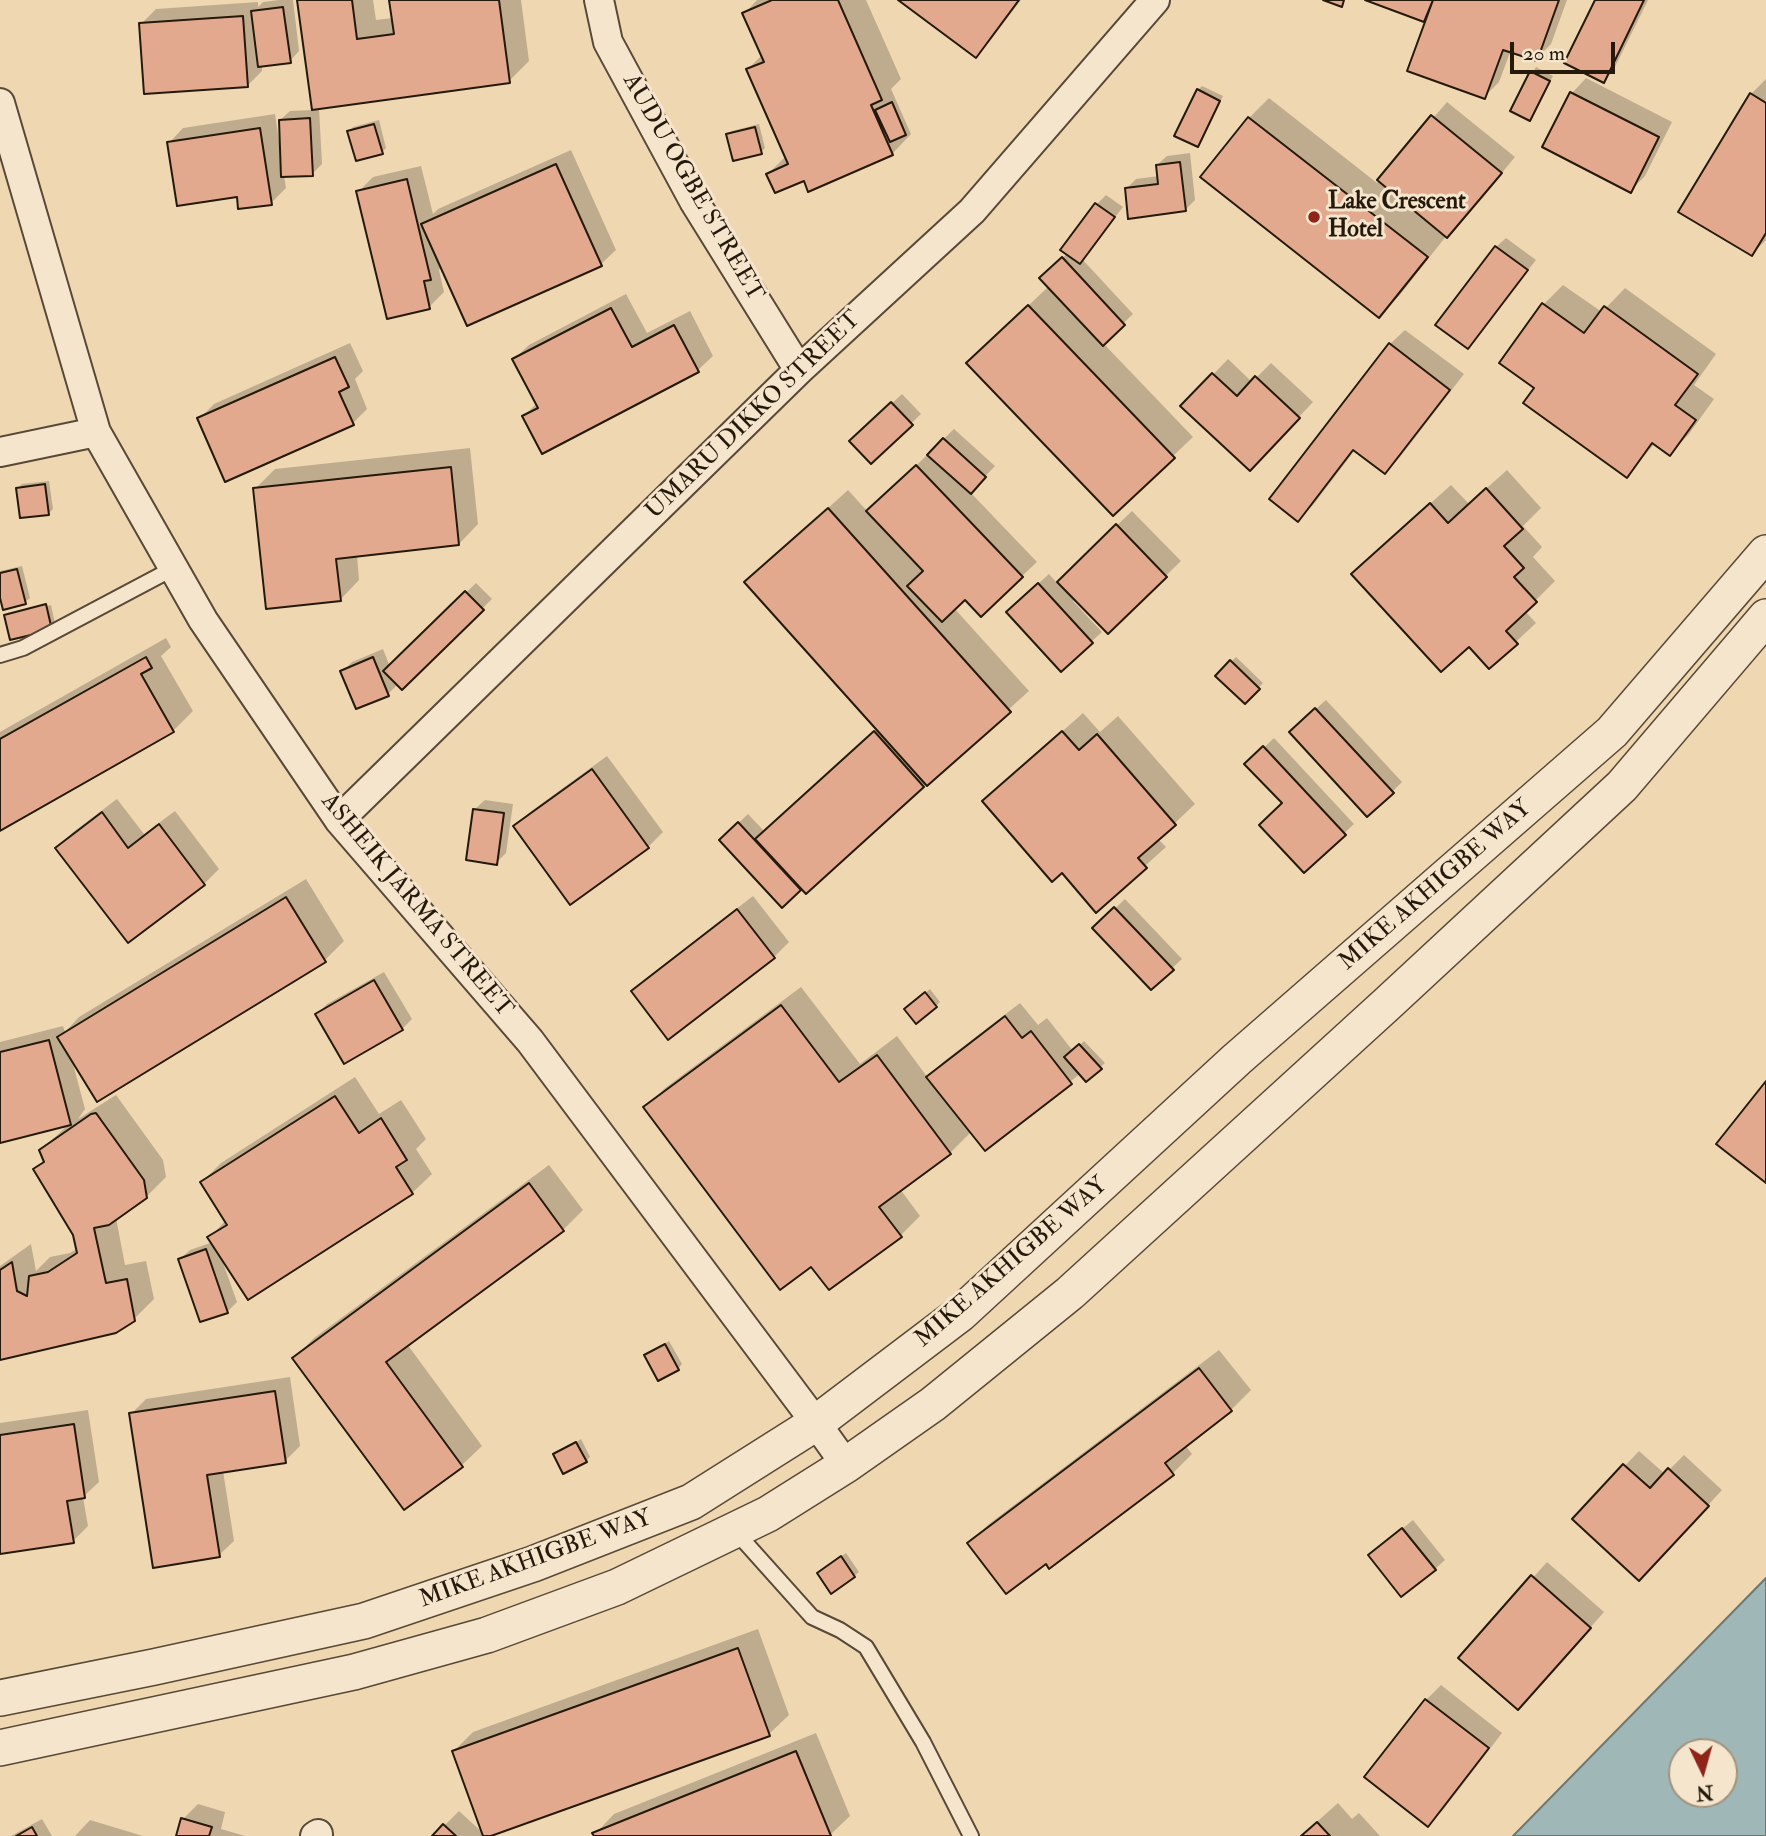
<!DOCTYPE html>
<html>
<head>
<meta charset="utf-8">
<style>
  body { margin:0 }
  #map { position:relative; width:1766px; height:1836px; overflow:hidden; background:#efd7b2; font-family:"IM FELL Double Pica",serif }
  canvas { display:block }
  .north { position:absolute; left:1668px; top:1738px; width:70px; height:70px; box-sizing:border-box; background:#f5e5cd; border:2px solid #a29380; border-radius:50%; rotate:175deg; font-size:19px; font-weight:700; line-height:28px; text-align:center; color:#25190c }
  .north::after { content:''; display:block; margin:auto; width:24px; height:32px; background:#8f2418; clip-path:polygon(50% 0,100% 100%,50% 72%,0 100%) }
  .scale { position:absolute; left:1510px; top:42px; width:105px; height:32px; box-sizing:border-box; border:4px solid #25190c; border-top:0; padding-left:9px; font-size:21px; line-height:24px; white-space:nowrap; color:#25190c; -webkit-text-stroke:5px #f5e5cd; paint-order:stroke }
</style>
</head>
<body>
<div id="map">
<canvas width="1766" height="1836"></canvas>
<div class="north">N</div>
<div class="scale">20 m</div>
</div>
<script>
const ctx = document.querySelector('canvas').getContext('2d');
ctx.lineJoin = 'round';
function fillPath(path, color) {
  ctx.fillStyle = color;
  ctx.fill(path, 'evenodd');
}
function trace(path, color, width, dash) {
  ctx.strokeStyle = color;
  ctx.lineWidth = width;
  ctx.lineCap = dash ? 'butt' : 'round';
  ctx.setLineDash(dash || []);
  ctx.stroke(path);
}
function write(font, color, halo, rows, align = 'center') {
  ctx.font = font + ' "IM FELL Double Pica",serif';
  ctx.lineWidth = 6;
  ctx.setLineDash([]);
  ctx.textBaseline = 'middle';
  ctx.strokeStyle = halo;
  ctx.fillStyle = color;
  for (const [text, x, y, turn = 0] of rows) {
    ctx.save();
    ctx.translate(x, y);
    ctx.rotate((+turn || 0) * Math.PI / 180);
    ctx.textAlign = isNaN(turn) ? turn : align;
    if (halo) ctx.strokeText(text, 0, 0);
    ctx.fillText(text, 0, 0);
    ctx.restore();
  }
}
const water = new Path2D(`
  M1766,1578v258h-253zM1682,1752h42v42h-42z`);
const shadow = new Path2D(`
  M279,0h14l6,51 -9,10 -28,3v7l-15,15 -106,-62 15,-15 102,-7v5l5,-5z
  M299,0h74l3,20 17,-2 -2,-18h130l8,61 -20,20 -190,27 3,56 -10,10 -28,2 2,12 -15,15 -33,-8 -69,-52 14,-15 92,-14 4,27h2l-1,-21 10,-9 24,-1z
  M757,0h109l35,79 -10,10 20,45 -19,20 -87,25 -37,-5 18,-18 -38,-87 14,-14 -17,-42z
  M901,0h120l-31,41 -14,14z
  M1370,0h197l-16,44 -15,15 -25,-9 -12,32 -15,15 -57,-76z
  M1597,0h51l-35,71 -10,10z
  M1536,67l17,9 -23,43 -18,-9z
  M1586,78l86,44 -27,54 -15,15 -58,-98z
  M1766,79v161l-14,14 -1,-160z
  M1202,86l21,10 -21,45 -5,4 1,-55z
  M1269,98l108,85 70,-81 68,55 -53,64 -15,14 -48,61 -20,19 -130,-197z
  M379,120l7,28 -4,4 -33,-21 4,-4z
  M759,124l6,24 -4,4 -33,-17 4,-4z
  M571,150l45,100 -15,14 -159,2 -3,4 5,22 -15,15 -71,-115 15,-15 48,-11 12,48 5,-5z
  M1190,153l5,47 -9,9 -60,-20 10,-10 23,-3 -2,-11 10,-9z
  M1106,195l17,12 -41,52 51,55 -30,29 90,94 -80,76 -125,-169 61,-58 2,-18 17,-15 28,-48z
  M1506,238l30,22 -69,87 29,-100z
  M1563,285l39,27 23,-24 91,66 -22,31 20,14 -25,35 -19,20 -15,-11 -28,33 -90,-89 6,-82z
  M626,294l21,39 43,-22 23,45 -15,14 -174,46 13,-13 -23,-44 15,-14z
  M1405,330l59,44 -64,83 -15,15 -30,-22 -42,55 -15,14 92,-175z
  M350,343l13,28 -8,8 12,30 -14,14 -154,-4 15,-15z
  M1228,359l24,23 19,-19 42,39 -49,52 -81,-48z
  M902,394l19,20 -50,48 -19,-21z
  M954,429l41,37 -25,26 67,70 -15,14 -57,22 -11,10 75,83 -223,201 -4,-5 -20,18 -61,-65 27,-26 17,18 113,-104 -132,-146 102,-92 20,22z
  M470,448l8,76 -19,20 -102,11 2,25 -19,20 -85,-111 20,-20z
  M1507,470l34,38 -18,18 19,21 -9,10 22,24 -30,30 11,12 -47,44 -20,-22 -96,-90 78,-70 18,19z
  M49,481l4,28 -4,4 -31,-25 4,-4z
  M1132,511l49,50 -73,71 -32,-33 -3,2 29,31 -41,37 -43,-67 31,-28 8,9z
  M22,566l8,32 -5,4 -25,-11v-20z
  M476,583l16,16 -90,89 -4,-4 -10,10 -46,-22 10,-10 31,-13 7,18z
  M51,605l4,19 -4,4 -45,-13 3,-3v3z
  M166,638l5,9 -10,9 32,55 -20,20 -173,98v-97z
  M1236,657l27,26 -18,19 -28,-26z
  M1326,700l76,82 -10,10 -91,-70z
  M1083,713l17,19 18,-16 77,88 -37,35 8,8 -70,63 -34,-39 -78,-70z
  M1274,738l80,86 -50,47 -20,-68 -37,-39z
  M607,756l56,76 -15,15 -133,-21 15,-14z
  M117,799l27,35 31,-23 44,58 -15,15 -147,-36 15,-15z
  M485,800l28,4 -7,49 -10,10 -21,-54z
  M306,879l38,62 -19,19 -253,100 13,49 -7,10 38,-24 47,65 3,17 -20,20 -30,21 9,47 21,-4 8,38 -20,20 -134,38v-91l31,-22 5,27 14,-14 20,-4 8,-5 -3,-14 -40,-64 10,-10 -4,-10 28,-26 -69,18v-100l63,-16 2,6 14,-15z
  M753,896l36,46 -15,15 -141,34 15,-14z
  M1125,899l57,60 -31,29 -56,-60z
  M384,972l28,47 -10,10 -85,-15 10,-10z
  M801,987l59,77 37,-28 31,42 15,-16 77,-59 18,22 9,-7 26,33 11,-10 21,22 -18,16 -6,-6 -96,76 -13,-18 -22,22 -50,36 20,27 -19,19 -71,53 -18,-24 -166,-157 19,-19z
  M930,989l10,13 -4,4 -25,-1z
  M355,1077l24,37 22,-14 25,39 -10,10 16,25 -20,19 -190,67 15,42 -9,9 -27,9 -21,-61 10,-9 23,-8 -3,-5 16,-17 -24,-38 19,-19z
  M549,1165l34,45 -20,20 -156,114 75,102 -20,19 -57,42 -111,-149 20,-20z
  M669,1341l13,23 -4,5 -32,-14z
  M1219,1350l32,40 -20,20 -46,35 7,9 -19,19 -127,88 -77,-18 20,-19z
  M290,1377l10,69 -15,15 -62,10 11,70 -15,14 -88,-141 15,-15z
  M88,1410l11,72 -16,15 5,29 -15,15 -73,12v-130z
  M581,1439l9,18 -4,4 -31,-6z
  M1639,1451l26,23 19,-19 38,35 -68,74 -79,-45z
  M1413,1520l32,40 -10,9 -65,-14z
  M846,1553l13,19 -5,4 -31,-7z
  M1547,1562l57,50 -71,81 -72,-35z
  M758,1629l31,86 -20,19 -283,102h-52l25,-25 25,23 -30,-83 19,-19z
  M1441,1685l61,48 -59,77 -15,14 -2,-124z
  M816,1733l34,83 -20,19 -234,1 -1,-2 19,-20z
  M1338,1803l14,16 7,-6 21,23h-79z
  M198,1804l27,8 -4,17 24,7h-67l5,-17z
  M42,1819l10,17h-41z
  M90,1820l53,16h-68z`);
const building = new Path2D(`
  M297,0h55l5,39 37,-5 -5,-34h110l11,83 -198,27z
  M772,0h66l44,100 -11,5 22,50 -85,37 -4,-11 -29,12 -9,-19 22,-10 -42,-95 18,-7 -22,-49z
  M898,0h121l-43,58z
  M1323,0h21l-2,7z
  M1365,0h68l-9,22z
  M1433,0h126l-22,61 -34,-11 -18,49 -78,-28z
  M1595,0h49l-40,83 -40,-20z
  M283,7l8,56 -33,4 -7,-56z
  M243,16l5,71 -104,7 -5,-71z
  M1530,71l20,10 -20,40 -20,-10z
  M1197,89l23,12 -22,46 -24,-11z
  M1570,92l89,45 -28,56 -89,-46z
  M1750,93l16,10v130l-14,23 -74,-44z
  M892,102l14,33 -16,7 -15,-32z
  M1431,115l71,58 -55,65 -70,-58z
  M1248,117l180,140 -49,61 -179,-141z
  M310,118l3,58 -32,1 -2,-57z
  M374,124l9,30 -27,7 -9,-30z
  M755,127l7,27 -29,7 -7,-27z
  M260,128l12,77 -34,4 -1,-12 -60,9 -10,-64z
  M1180,162l6,49 -58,8 -3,-31 33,-4 -2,-19z
  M556,164l46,102 -135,60 -46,-102z
  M407,179l24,101 -7,1 6,28 -43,10 -31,-128z
  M1095,203l20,14 -35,47 -20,-14z
  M1495,246l33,24 -60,79 -33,-24z
  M1062,257l63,68 -22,21 -64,-68z
  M1542,303l42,30 20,-27 94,68 -23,31 21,15 -26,36 -18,-13 -25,35 -104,-75 11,-15 -35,-25z
  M1028,305l147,153 -62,58 -147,-153z
  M611,308l21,39 42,-22 25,47 -157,82 -20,-38 16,-8 -26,-49z
  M1389,343l61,47 -65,84 -32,-24 -55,72 -29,-23z
  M335,357l14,30 -10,5 15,33 -129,57 -28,-64z
  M1212,373l25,23 18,-20 45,42 -50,53 -70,-65z
  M891,402l22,23 -42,39 -22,-23z
  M943,438l43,39 -15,17 -44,-39z
  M916,465l107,112 -42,40 -16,-17 -23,22 -35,-36 16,-15 -57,-60z
  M451,467l8,78 -123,14 5,42 -75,8 -13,-121z
  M45,484l4,31 -29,3 -4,-30z
  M1486,488l37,41 -19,17 20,22 -10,9 23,25 -31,29 12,13 -29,25 -20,-22 -28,25 -90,-98 79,-71 18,20z
  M828,508l183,204 -84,74 -183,-204z
  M1116,524l51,53 -59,57 -51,-52z
  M17,569l9,35 -23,6 -3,-12v-25z
  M1038,583l55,60 -32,29 -55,-60z
  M465,591l19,19 -82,80 -19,-19z
  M46,604l6,26 -42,10 -6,-25z
  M146,657l6,11 -11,6 33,58 -174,99v-92z
  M373,657l16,39 -33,13 -16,-38z
  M1230,660l30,29 -15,15 -30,-28z
  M1315,708l79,85 -27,24 -78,-85z
  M874,731l50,56 -118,107 -51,-55z
  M1062,731l17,19 18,-16 79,91 -38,33 9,10 -51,45 -34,-40 -10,9 -70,-81z
  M1263,746l83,89 -42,38 -45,-48 23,-22 -38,-39z
  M592,769l57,79 -79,57 -57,-79z
  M473,809l31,4 -7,52 -31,-5z
  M102,812l26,36 31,-24 46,61 -77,58 -73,-95z
  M738,822l63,68 -19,18 -63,-68z
  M286,897l40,65 -229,140 -40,-65z
  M1114,907l60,63 -23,20 -59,-62z
  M737,909l38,49 -107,82 -37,-49z
  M374,980l29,50 -59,34 -29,-50z
  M925,992l12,15 -21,17 -12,-15z
  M781,1005l58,77 38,-27 74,99 -72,53 23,30 -73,53 -18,-23 -31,23 -137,-183z
  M1005,1016l17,22 9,-7 41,53 -87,67 -59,-74z
  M49,1040l22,85 -71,18v-91z
  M1079,1044l23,25 -16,13 -22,-25z
  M1766,1081v102l-50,-39z
  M335,1096l24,37 22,-15 26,42 -11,7 17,27 -165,106 -41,-63 20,-12 -27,-43z
  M96,1113l48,67 3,18 -38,27 -15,3 12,55 21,-4 8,42 -19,12 -116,27v-90l12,-8 5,29 10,5 2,-20 19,-4 29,-19 -4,-18 -40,-66 11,-7 -5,-12 52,-36z
  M529,1183l35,48 -178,131 77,105 -59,43 -112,-152z
  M206,1249l22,64 -28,9 -22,-63z
  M665,1344l14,26 -21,11 -14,-26z
  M1199,1368l33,43 -67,52 9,12 -125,94 -3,-5 -40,30 -39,-51z
  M275,1391l11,72 -79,12 13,82 -67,11 -24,-155z
  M74,1424l11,74 -18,3 7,42 -74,11v-119z
  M576,1442l11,20 -24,12 -10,-20z
  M1623,1464l27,24 18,-20 41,38 -70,75 -67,-62z
  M1402,1528l34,42 -35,27 -33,-42z
  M841,1556l14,21 -24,17 -14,-21z
  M1531,1575l60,53 -73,82 -60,-52z
  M738,1648l32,88 -279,100h-8l-31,-85z
  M1425,1699l64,49 -61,79 -64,-50z
  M796,1751l35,85h-237l-2,-3z
  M181,1818l31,9 -3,9h-33z
  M1317,1822l13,14h-29z
  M443,1824l13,12h-24z
  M32,1827l5,9h-21z`);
const service = new Path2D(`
  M0,655l23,-7 151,-80
  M735,1531l77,86 28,13 26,17 57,95 48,94`);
const minor = new Path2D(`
  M599,0l9,42 86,159 105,169
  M0,103l96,329 107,188 136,200 191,221 286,382 30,42
  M0,452l96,-20
  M339,820l460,-450 173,-159 183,-211
  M315,1836l3,-2`);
const tertiary = new Path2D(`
  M0,1698l154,-31 210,-46 169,-57 158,-62 125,-79 144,-109 277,-255 375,-327 154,-179
  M0,1748l354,-76 133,-37 130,-48 151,-73 78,-49 87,-61 137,-111 317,-289 235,-218 144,-169`);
const markers = [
  [1314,217,7,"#8f2418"]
];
const streetNames = [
  ["AUDU OGBE STREET",692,188,60],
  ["UMARU DIKKO STREET",754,416,-44],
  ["MIKE AKHIGBE WAY",1436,886,-41],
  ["ASHEIK JARMA STREET",416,906,50],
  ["MIKE AKHIGBE WAY",1012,1263,-41],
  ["MIKE AKHIGBE WAY",536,1560,-20]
];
const poiNames = [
  ["Lake Crescent",1328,203],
  ["Hotel",1328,231]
];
fillPath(water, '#9fb7b7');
trace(water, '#6e7873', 2);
fillPath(shadow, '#0003');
fillPath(building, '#e2a98e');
trace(building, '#25190c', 2);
trace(service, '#584836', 18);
trace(minor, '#584836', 32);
trace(tertiary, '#584836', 38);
trace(service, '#f5e5cd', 14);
trace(minor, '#f5e5cd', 28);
trace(tertiary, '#f5e5cd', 35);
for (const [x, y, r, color] of markers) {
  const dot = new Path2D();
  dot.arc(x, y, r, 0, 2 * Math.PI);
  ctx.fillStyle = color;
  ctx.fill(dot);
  trace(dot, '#f5e5cd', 2.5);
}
write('24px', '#25190c', '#f5e5cd', streetNames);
write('bold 24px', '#25190c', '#f5e5cd', poiNames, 'left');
</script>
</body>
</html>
